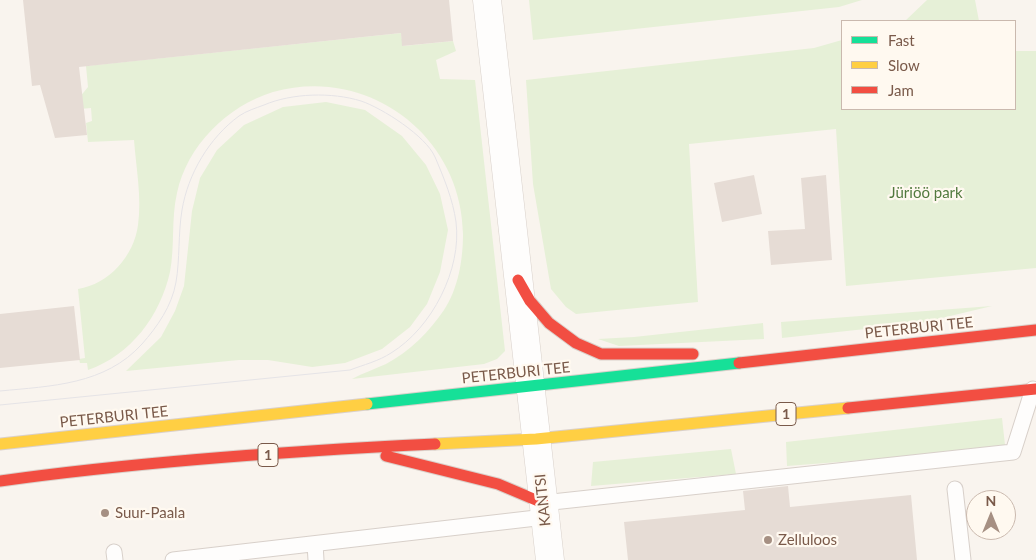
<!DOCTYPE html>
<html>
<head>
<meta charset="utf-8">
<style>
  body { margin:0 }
  #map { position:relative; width:1036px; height:560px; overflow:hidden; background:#f9f4ee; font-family:Lato,sans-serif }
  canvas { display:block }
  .legend { position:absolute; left:841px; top:20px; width:175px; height:90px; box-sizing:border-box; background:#fff9f0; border:1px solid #cab9ae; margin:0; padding:6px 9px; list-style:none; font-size:15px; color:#7a5a4a }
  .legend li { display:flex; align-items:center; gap:10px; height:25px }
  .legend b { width:25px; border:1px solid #cab9ae }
  .north { position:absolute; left:966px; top:490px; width:50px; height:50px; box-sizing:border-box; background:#fff9f0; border:1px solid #cab9ae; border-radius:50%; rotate:0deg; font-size:14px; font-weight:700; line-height:20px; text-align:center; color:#7a5a4a }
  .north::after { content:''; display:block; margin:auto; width:18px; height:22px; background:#a69083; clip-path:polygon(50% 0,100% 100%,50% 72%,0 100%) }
</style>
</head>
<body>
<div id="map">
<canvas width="1036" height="560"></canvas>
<ul class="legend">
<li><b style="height:6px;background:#16e098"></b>Fast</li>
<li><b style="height:6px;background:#ffcf43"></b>Slow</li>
<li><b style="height:6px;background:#f24e42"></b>Jam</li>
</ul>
<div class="north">N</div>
</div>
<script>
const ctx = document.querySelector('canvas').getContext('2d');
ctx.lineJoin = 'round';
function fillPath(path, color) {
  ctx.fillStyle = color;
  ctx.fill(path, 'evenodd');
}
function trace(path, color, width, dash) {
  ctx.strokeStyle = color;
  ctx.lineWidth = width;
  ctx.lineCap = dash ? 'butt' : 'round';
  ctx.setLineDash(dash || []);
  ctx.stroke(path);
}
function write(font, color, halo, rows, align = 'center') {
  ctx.font = font + ' Lato,sans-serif';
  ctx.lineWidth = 4.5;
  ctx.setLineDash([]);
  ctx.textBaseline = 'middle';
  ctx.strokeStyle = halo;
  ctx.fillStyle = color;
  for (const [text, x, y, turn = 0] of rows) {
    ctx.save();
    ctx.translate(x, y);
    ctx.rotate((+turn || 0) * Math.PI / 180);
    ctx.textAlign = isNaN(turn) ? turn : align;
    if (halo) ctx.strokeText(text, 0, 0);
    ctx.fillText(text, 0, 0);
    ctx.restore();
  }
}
const green = new Path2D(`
  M529,0h333l-23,7 -306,33z
  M927,0h48l4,21h-74z
  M401,33l2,13 50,-5 3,10 -20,9 4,19 35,1 30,271 -8,8 -13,5 -132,15c11,-6 23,-10 34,-15 23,-12 44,-33 58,-54 14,-21 19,-50 19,-76 -1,-98 -95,-169 -190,-142 -46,14 -86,54 -96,101 -6,26 -2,53 -7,79 -10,44 -39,83 -82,98l-1,-7h-7l-1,-4 6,-1 -7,-69c31,-5 56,-33 60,-64 4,-27 -2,-58 -4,-85l-46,2 -2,-19 6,-2 -1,-13 -11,1 -1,-11 9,-11 -2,-21z
  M842,40v69h173v-58h21v217l-190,18 -10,-157 -147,15 9,158 -122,12 -10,-7 -15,-18 -18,-105 -7,-104 288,-32z
  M326,102l39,8 37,26 24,29 14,29 8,36 -8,42 -13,32 -17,23 -28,22 -37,14 -33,4 -44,-7h-29l-113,11 35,-34 14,-26 9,-25 8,-75 8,-33 17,-28 27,-25 39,-18z
  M992,306l-71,17 -139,15 -1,-16z
  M763,323l1,16 -145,7 -21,-7 36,-2z
  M1002,418l3,27 -63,9 -155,12 -1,-24z
  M731,449l5,25 -145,12 2,-24z`);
const building = new Path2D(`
  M23,0h426l4,41 -51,5 -1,-13 -322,34 8,68 -32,3 -15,-53 -8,1z
  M754,175l8,39 -40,8 -8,-39z
  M826,175l6,85 -61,5 -3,-34 37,-2 -4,-51z
  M74,306l6,54 -80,8v-54z
  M788,486l2,21 121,-12 6,65h-289l-4,-38 121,-12 -2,-19z`);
const lane = new Path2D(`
  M955,489l8,71
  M543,503l470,-51 20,-63
  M315,544l1,16
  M114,552l1,8
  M173,560l372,-43`);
const street = new Path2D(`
  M487,0l63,560`);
const fast = new Path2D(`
  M367,404l372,-41`);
const slow = new Path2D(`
  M0,444l367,-40
  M435,444l101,-5 312,-31`);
const jam = new Path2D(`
  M518,280l12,21 19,22 27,20 25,11h92
  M739,363l297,-33
  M848,408l188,-19
  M386,456l112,28 45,19
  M0,481c144,-20 290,-30 435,-37`);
const tram = new Path2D(`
  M0,391c51,-5 105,-6 142,-47 15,-17 30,-38 34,-62 4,-23 2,-48 6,-72 6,-36 27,-72 57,-94 7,-5 17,-8 25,-11 28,-12 68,-13 97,-4 21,7 65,35 74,56 9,21 18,43 21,65 6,47 -24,106 -65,131 -12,8 -28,12 -41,17l-350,35`);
const markers = [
  [105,513,5,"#a69083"],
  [768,540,5,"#a69083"]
];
const shields = [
  [786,414,20],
  [268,455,20]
];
const shieldNames = [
  ["1",786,414],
  ["1",268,455]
];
const parkNames = [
  ["Jüriöö park",926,193]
];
const streetNames = [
  ["PETERBURI TEE",919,328,-6],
  ["PETERBURI TEE",516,373,-6],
  ["PETERBURI TEE",114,417,-6],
  ["KANTSI",543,500,-96]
];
const poiNames = [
  ["Suur-Paala",115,513],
  ["Zelluloos",778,540]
];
fillPath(green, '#e6f0d7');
fillPath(building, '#e6dcd5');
trace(lane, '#d8d0ca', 17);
trace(street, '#d8d0ca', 29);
trace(fast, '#dad0ca', 13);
trace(slow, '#dad0ca', 13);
trace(jam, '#dad0ca', 13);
trace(lane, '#fefdfc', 15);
trace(street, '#fefdfc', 28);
trace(fast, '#16e098', 11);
trace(slow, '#ffcf43', 11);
trace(jam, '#f24e42', 11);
trace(tram, '#e5e3e6', 1);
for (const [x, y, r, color] of markers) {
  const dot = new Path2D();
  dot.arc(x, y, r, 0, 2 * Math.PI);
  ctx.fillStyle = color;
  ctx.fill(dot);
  trace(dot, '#fff9f0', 2);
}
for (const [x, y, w] of shields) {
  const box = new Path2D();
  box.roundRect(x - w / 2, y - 11.5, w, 23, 4);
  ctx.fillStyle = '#fff9f0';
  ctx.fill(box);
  trace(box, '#7a5a4a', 1);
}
write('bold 14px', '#7a5a4a', null, shieldNames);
write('15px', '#527a3e', '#fff9f0', parkNames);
write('15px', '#7a5a4a', '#fff9f0', streetNames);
write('15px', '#7a5a4a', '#fff9f0', poiNames, 'left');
</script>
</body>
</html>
